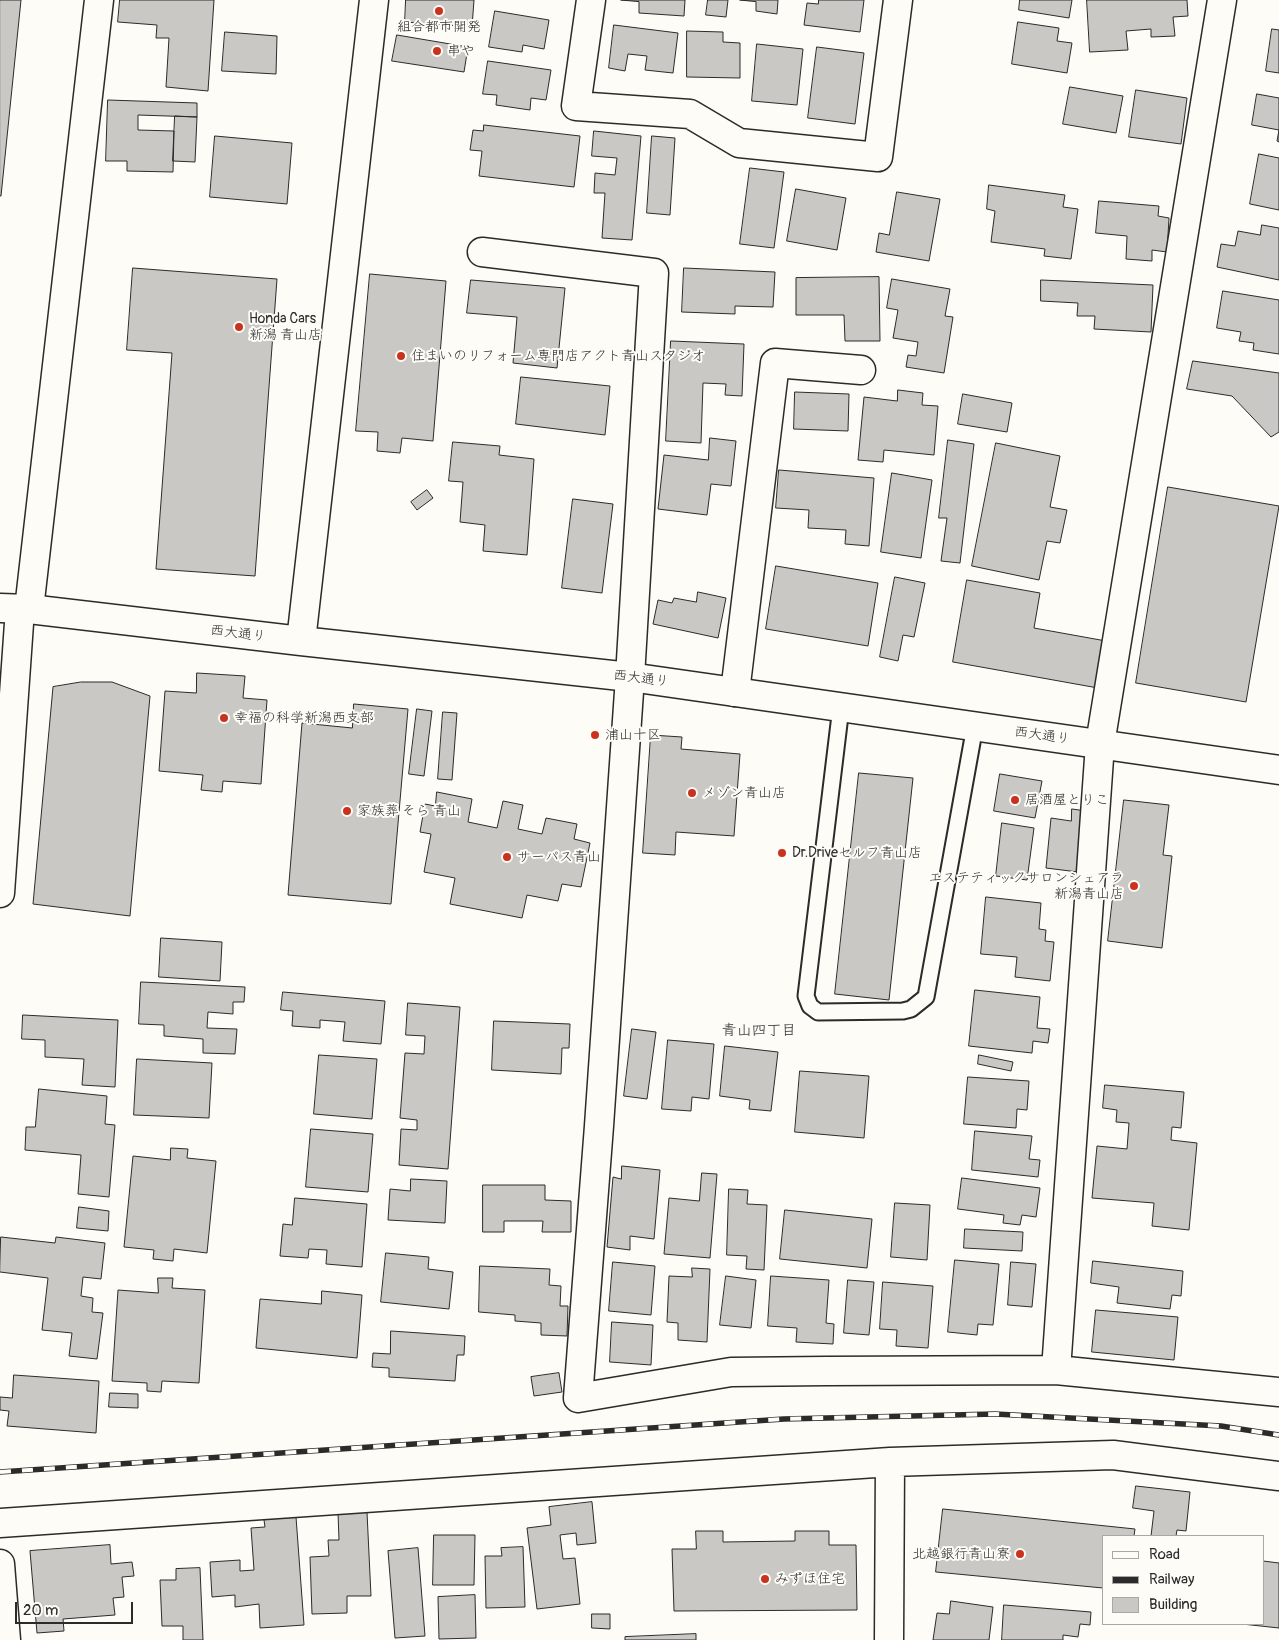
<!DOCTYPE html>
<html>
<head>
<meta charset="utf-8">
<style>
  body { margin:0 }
  #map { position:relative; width:1279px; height:1640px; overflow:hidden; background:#fdfcf7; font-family:Pangolin,sans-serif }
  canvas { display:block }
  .legend { position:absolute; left:1102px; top:1535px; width:162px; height:90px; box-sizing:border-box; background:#fdfcf7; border:1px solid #a9a8a5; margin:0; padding:6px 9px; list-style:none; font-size:15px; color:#2b2b2b }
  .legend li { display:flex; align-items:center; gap:10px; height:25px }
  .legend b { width:25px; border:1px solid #a9a8a5 }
  .scale { position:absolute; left:15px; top:1602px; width:118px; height:22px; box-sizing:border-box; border:2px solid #2b2b2b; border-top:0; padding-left:6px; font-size:15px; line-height:18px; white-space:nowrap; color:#2b2b2b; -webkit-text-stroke:4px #fdfcf7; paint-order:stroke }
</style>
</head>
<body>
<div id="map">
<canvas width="1279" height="1640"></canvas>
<ul class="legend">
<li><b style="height:6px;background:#fdfcf7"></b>Road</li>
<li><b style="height:6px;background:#2b2b2b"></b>Railway</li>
<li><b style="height:14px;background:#c9c8c4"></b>Building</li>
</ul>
<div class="scale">20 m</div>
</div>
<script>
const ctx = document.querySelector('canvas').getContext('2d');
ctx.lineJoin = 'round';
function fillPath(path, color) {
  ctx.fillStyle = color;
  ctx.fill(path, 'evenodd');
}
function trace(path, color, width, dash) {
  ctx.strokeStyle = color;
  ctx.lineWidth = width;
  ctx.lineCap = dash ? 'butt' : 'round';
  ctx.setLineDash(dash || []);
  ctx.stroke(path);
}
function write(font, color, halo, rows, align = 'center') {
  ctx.font = font + ' Pangolin,"Klee One",sans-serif';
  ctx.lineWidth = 4;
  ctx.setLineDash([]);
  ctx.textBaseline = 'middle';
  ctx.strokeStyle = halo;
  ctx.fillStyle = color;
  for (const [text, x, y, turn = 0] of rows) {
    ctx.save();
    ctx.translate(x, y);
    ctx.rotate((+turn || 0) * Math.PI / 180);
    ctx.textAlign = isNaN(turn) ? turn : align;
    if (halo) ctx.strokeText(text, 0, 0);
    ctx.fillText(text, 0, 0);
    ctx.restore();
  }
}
const building = new Path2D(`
  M0,0h21l-20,196h-1z
  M120,0h94l-6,91 -42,-4 3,-49h-13l1,-13 -39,-3z
  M406,0h68l-2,27 -67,-5z
  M621,0h64l-1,16 -45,-3v-11z
  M708,0h20l-2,17 -20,-2z
  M740,0h38l-1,14 -21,-3v-9z
  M819,0h45l-4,32 -56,-7 3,-22 11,1z
  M1020,0h52l-3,18 -50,-8z
  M1087,0h100l1,16 -15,1 2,19 -24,1v-8l-25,2 2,19 -38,2z
  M495,11l54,9 -5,29 -21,-4 -1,7 -33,-5z
  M1018,22l41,6 -2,13 15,2 -5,30 -55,-9z
  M614,25l64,8 -5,40 -28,-3 2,-14 -19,-2 -3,17 -16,-3z
  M1272,29l7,1v43l-13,-2z
  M687,31l36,1v10l17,1v35l-53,-1z
  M225,32l52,4 -1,38 -54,-3z
  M397,35l71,12 -4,25 -72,-11z
  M757,44l46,5 -6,56 -45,-4z
  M817,47l47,6 -9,71 -47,-6z
  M488,61l63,9 -5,30 -15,-2 -1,12 -34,-5 1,-10 -14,-1z
  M1070,87l53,9 -7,37 -53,-9z
  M1136,90l51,8 -6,46 -52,-7z
  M1257,94l22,4v44l-2,-1 2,-11 -27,-5z
  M108,100l89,3v14l-59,-2v15l36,1 -1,41 -46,-1v-10h-21z
  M175,116l22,1 -2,45 -22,-1z
  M484,125l96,11 -6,51 -95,-11 3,-25 -12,-1 3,-20 10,1z
  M594,131l47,5 -9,104 -30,-2 3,-45h-11l1,-20 20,2 2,-17 -25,-2z
  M215,136l77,7 -5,61 -77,-7z
  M652,136l23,2 -5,77 -23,-2z
  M1259,154l20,4v52l-29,-6z
  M750,168l34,4 -10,76 -34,-4z
  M989,185l76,10 -2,12 15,2 -7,50 -27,-3 1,-7 -54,-7 4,-31 -8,-2z
  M796,189l50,9 -9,52 -50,-9z
  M897,192l43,7 -11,62 -53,-9 3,-19 10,2z
  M1099,201l60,5 -1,10 11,2 -2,34 -15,-2v11l-26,-2 1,-23 -31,-3z
  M1262,225l17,3v52l-62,-13 4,-23 14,2 3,-15 22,4z
  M133,268l144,11 -22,297 -99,-7 16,-216 -45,-3z
  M684,268l91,4 -2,35 -38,-1v8l-53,-2z
  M370,274l76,7 -13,160 -31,-3 -2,15 -23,-2 1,-19 -22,-1z
  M879,277l1,64h-35l-1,-26h-48v-37z
  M892,279l58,10 -5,27 8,1 -9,56 -38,-6 2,-12 8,1 2,-14 -25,-4 5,-28 -11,-2z
  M471,280l94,8 -8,80 -44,-5 4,-46 -50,-4z
  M1041,280l112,5 -2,47 -57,-3 1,-13h-18l1,-13 -37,-2z
  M1223,291l56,9v54l-26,-4 1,-7 -15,-2 2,-9 -24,-4z
  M671,341l73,3 -2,52 -17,-1 1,-11 -23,-1 -2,60 -35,-2z
  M1193,361l86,12v59l-8,5 -39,-41 -45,-7z
  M521,377l89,9 -5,49 -89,-11z
  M898,390l25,3 -1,12 16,1 -4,49 -50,-5 -1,12 -25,-2 6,-63 33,4z
  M795,392l54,2 -1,37 -54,-2z
  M963,394l49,9 -5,29 -49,-8z
  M710,438l26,3 -5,45 -20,-2 -4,31 -49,-6 6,-54 44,5z
  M948,440l26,4 -14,119 -19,-2 6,-43h-8z
  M453,442l47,4 -1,9 35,4 -7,96 -44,-4 2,-26 -25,-3 3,-40 -14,-1z
  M996,443l64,13 -10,51 17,3 -7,33 -13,-2 -8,39 -67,-14z
  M779,470l95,8 -5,68 -24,-2 1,-14 -38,-2 1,-18 -33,-2z
  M892,473l40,7 -11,78 -40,-6z
  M1168,487l111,19 -33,196 -110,-19z
  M427,490l6,8 -16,12 -6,-8z
  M573,499l40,5 -11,89 -40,-5z
  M776,566l102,17 -10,63 -102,-17z
  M895,577l30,6 -11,54 -11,-2 -5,26 -18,-4z
  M967,580l73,13 -6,35 72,13 -8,47 -145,-26z
  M698,592l28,6 -8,40 -65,-14 5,-24 14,3 2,-5 22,4z
  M197,673l48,3 -2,22 24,2 -6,84 -38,-3 -1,11 -21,-2 2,-15 -44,-4 6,-80 31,2z
  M81,682h31l38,14 -20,220 -97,-12 20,-217z
  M354,704l54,5 -17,195 -103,-9 14,-172 50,5z
  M417,709l15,2 -8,65 -15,-2z
  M443,712l14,1 -5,67 -14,-1z
  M651,735l31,2 -1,12 59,5 -6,82 -58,-4 -1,23 -32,-2z
  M859,773l54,5 -24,222 -54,-6z
  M1000,774l42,7 -7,37 -41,-7z
  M437,792l35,7 -4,23 29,6 6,-27 20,4 -5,24 24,5 4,-16 31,6 -3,15 16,4 -9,44 -19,-3 -4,17 -31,-6 -5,23 -72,-14 5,-26 -31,-6 7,-38 -11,-2 5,-28 10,2z
  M1124,800l45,5 -6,50 9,1 -10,92 -54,-7z
  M1072,809l14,2 -8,61 -32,-4 5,-50 20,3z
  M1002,823l32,5 -7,52 -31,-4z
  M986,897l55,6 -2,26 7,1 -1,11 9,1 -4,39 -35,-4 2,-20 -36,-3z
  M161,938l61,4 -2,39 -61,-4z
  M141,982l104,5 -1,15h-11v12l-25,-2 -1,16 30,1 -2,25 -32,-1v-14l-39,-3v-11l-25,-1z
  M975,990l65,7 -3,31 13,1 -2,14 -15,-2 -1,12 -63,-7z
  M283,992l102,9 -4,43 -38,-3 2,-19 -25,-2v8l-28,-2 1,-15 -12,-1z
  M408,1003l52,4 -12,162 -49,-4 2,-36 16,1v-10l-17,-2 5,-65 19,1 1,-18 -19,-1z
  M23,1015l95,5 -3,67 -33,-2 2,-26 -39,-2v-17l-23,-1z
  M494,1021l76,3 -1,24h-7l-1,26 -69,-4z
  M632,1029l24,3 -9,67 -23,-3z
  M668,1040l46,4 -5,55 -17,-2 -1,14 -29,-2z
  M725,1046l53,6 -7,59 -22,-2 1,-9 -30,-4z
  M319,1055l58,4 -5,60 -58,-5z
  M979,1055l34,7 -2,9 -33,-7z
  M137,1059l75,4 -3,55 -75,-3z
  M800,1071l69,5 -5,62 -69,-6z
  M968,1077l61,4 -2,29 -10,-1 -1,19 -52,-4z
  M1105,1085l79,7 -3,36 -9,-1 -1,13 26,3 -8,87 -37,-4 2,-23 -62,-5 5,-52 30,3 2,-26 -13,-1 1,-12 -14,-2z
  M39,1089l68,7 -2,28 10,1 -6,72 -31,-3 3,-39 -56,-5 1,-23h9z
  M311,1129l62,5 -5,58 -62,-5z
  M975,1131l57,5 -3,23 11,1 -2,17 -66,-7z
  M171,1148l17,1 -1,9 29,3 -9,92 -33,-4 -1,12 -20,-2 1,-9 -30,-3 9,-91 37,4z
  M622,1166l38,4 -6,69 -24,-3v14l-23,-3 6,-70 8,2z
  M702,1173l15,1 -7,84 -46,-4 5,-56 30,3z
  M962,1178l78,10 -4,29 -14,-2 -2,10 -17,-2 1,-8 -46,-6z
  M411,1179l36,2 -2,42 -57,-3 2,-31 20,2z
  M483,1185h62v15l26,1v31h-29l1,-11h-39v11h-21z
  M729,1189l19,1 -1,14 20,1 -3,65 -18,-1 1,-13 -20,-1z
  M295,1198l72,6 -5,63 -36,-3 1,-14 -18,-1 -1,9 -28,-2 3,-32 9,1z
  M895,1203l35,2 -3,55 -36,-3z
  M79,1207l30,4 -1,20 -31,-3z
  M785,1210l87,9 -5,49 -87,-9z
  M965,1229l58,3 -1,19 -58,-3z
  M1,1237l54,6 1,-6 49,6 -4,36 -18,-2 -2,19 12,2 -1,14 11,1 -6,46 -28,-3 3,-23 -30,-3 6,-52 -48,-6z
  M386,1253l43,4 -1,12 25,3 -4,37 -68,-7z
  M955,1260l44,4 -6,61 -15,-1 -1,11 -29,-3z
  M1093,1261l90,10 -2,25 -9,-1 -2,14 -53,-6 2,-16 -28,-4z
  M613,1262l42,4 -4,49 -42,-4z
  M1011,1262l25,2 -4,43 -24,-2z
  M480,1266l70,3 -1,16 12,1 -1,20h8l-1,30 -26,-1v-12l-26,-2v-6l-36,-3z
  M692,1268l18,1 -3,73 -29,-2v-17l-11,-1 2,-46 23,1z
  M726,1276l30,4 -5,48 -31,-3z
  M771,1276l58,4 -3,43 8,1 -1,20 -37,-2 1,-14 -29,-2z
  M158,1278h15l-1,10 33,2 -6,93 -37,-2 -1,11 -14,-1v-8l-35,-2 6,-91 40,3z
  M848,1280l26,2 -5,53 -25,-2z
  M883,1282l50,4 -5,62 -32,-2 1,-16 -17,-1z
  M322,1291l40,4 -5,63 -101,-10 4,-49 61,5z
  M1096,1310l82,7 -4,43 -82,-8z
  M612,1322l41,3 -2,40 -41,-3z
  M391,1331l74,5 -1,19h-7l-2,26 -66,-4v-9l-17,-1 1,-14 17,1z
  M559,1373l3,19 -28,4 -3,-19z
  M14,1375l85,6 -3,52 -89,-7 2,-15 -9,-1v-13l12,1z
  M110,1393l28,1v14l-29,-1z
  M1136,1486l54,6 -4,39 -9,-1 -1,6h-25l3,-25 -21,-3z
  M592,1502l4,41 -19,2 -1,-12 -16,2 3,24 12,-1 5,46 -43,5 -10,-81 24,-3 -2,-18z
  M943,1509l192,20 -1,7h-31v52l-167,-16z
  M367,1512l4,84h-24v17l-35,1 -2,-57 19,-1 -1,-16h11l-1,-27z
  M296,1517l8,108 -44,3 -1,-24 -24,3v-12l-23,2 -2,-35 30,-2v11l14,-1 -3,-42 14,-1 -1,-7z
  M696,1531h27v11l72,-1v-10h34v14h27l1,65 -183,1 -2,-62h24z
  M434,1535h41l-1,50h-41z
  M110,1545l1,19 21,-2 2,14 -12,1 2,20 -11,1 2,17 -52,4 1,12 -27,2 -7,-82z
  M523,1547l2,60 -39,1 -1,-52h17l-1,-8z
  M418,1548l7,88 -30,2 -7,-87z
  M1263,1561l16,2v65l-37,-4h21z
  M200,1568l3,72h-20v-14h-21l-2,-46h16v-11z
  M475,1595l1,43 -37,1 -1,-42z
  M951,1601l42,6 -4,33h-56l4,-27 12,1z
  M1004,1605l87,7 -1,13 -10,-1 -2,13 -15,-2v5h-61z
  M592,1614h18v15l-18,-1z
  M696,1634v6h-71v-3z`);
const lane = new Path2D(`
  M841,707l-35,289 4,10 8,6 85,-1 8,-2 15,-12 49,-271`);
const street = new Path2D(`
  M591,0l-15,106 114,8 49,29 139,14 20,-157
  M482,252l172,21 -24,404 -31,449 -21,272 153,-26 96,-1 229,-1 223,22
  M29,609l70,-609
  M735,692l40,-329 86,7
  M0,893l20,-284
  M1056,1370l44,-626 122,-744
  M0,1523l890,-61 223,-7 166,21
  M0,1564l6,76
  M889,1640l1,-178`);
const secondary = new Path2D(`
  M0,608l29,1 272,32 329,36 649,93
  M301,641l73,-641`);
const rail = new Path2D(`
  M0,1472l784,-53 211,-5 226,12 58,9`);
const markers = [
  [439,11,5,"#c8321e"],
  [437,51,5,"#c8321e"],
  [239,327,5,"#c8321e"],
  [401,356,5,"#c8321e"],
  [224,718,5,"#c8321e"],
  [595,735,5,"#c8321e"],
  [692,793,5,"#c8321e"],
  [1015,800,5,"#c8321e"],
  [347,811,5,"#c8321e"],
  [782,853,5,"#c8321e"],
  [507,857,5,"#c8321e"],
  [1134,886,5,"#c8321e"],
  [1020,1554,5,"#c8321e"],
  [765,1579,5,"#c8321e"]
];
const poiNames = [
  ["組合都市開発",439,27,"center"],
  ["串や",447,51],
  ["Honda Cars",249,319],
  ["新潟 青山店",249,335],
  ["住まいのリフォーム専門店アクト青山スタジオ",411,356],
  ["幸福の科学新潟西支部",234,718],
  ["浦山十区",605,735],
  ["メゾン青山店",702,793],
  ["居酒屋とりこ",1025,800],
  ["家族葬 そら 青山",357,811],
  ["Dr.Driveセルフ青山店",792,853],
  ["サーパス青山",517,857],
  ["エステティックサロンシェアラ",1124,878,"right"],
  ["新潟青山店",1124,894,"right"],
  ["北越銀行青山寮",1010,1554,"right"],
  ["みずほ住宅",775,1579]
];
const streetNames = [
  ["西大通り",238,634,7],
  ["西大通り",641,679,7],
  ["西大通り",1042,736,8]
];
const neighbourhoodNames = [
  ["青山四丁目",759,1031]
];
fillPath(building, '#c9c8c4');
trace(building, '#2b2b2b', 1);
trace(lane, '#2b2b2b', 19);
trace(street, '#2b2b2b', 31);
trace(secondary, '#2b2b2b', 31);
trace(lane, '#fdfcf7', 15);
trace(street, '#fdfcf7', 28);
trace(secondary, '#fdfcf7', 28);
trace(rail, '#2b2b2b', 5.5);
trace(rail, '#fdfcf7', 4, [11]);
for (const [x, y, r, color] of markers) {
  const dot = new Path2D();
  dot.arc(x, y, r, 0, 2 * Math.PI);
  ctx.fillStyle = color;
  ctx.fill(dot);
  trace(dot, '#fdfcf7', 2);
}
write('14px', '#2b2b2b', '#fdfcf7', poiNames, 'left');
write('14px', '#2b2b2b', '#fdfcf7', streetNames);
write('15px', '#2b2b2b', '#fdfcf7', neighbourhoodNames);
</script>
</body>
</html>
